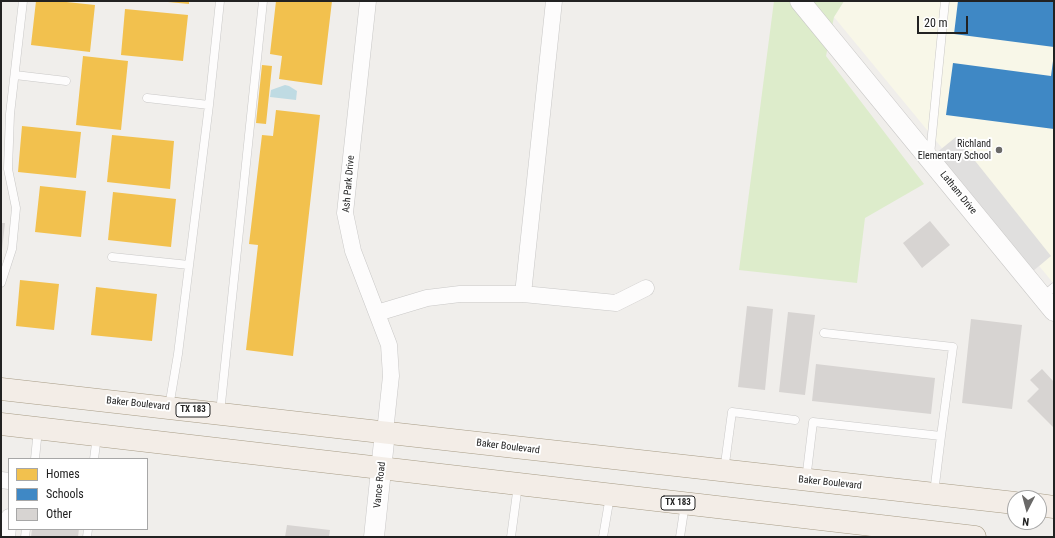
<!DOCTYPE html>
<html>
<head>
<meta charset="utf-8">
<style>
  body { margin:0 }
  #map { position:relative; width:1055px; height:538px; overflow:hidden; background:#f0eeeb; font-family:"Roboto Condensed",sans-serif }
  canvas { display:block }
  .frame { position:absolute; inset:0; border:2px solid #222; pointer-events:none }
  .legend { position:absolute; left:8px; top:458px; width:140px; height:72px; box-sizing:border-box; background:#fff; border:1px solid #a7a7a7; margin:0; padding:5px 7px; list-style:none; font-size:12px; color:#222 }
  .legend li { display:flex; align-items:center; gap:8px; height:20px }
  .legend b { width:20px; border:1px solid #a7a7a7 }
  .north { position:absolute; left:1007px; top:490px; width:40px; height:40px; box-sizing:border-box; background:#fff; border:1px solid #a7a7a7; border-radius:50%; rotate:186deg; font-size:11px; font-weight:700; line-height:16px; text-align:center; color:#222 }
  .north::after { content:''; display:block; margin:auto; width:14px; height:18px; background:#6a6968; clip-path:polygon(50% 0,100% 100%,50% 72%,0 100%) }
  .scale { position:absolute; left:917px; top:16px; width:51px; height:18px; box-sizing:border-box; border:2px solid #222; border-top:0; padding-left:5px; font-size:12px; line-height:14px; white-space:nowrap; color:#222; -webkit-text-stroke:3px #fff; paint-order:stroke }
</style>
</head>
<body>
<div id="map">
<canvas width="1055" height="538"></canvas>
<div class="frame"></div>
<ul class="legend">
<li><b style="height:11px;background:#f2c14e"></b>Homes</li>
<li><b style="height:11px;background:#3f88c5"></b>Schools</li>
<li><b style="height:11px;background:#d7d4d2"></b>Other</li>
</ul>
<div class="north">N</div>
<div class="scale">20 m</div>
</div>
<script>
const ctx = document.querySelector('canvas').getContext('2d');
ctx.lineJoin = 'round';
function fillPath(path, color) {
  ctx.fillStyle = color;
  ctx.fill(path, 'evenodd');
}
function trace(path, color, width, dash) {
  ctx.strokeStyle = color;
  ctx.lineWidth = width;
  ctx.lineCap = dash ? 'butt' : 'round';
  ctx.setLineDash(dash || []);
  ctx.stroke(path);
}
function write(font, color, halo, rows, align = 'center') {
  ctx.font = font + ' "Roboto Condensed",sans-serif';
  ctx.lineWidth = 4;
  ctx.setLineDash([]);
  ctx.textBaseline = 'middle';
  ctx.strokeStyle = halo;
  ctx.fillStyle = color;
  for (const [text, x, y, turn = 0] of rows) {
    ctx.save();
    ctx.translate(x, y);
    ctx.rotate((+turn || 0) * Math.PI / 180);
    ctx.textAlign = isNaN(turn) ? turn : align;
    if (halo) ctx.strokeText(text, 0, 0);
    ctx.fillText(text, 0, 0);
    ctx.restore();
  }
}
const education = new Path2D(`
  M844,1h210v283l-220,-267z`);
const grass = new Path2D(`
  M774,1h70l-10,16 -8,39 98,128 -59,34 -8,65 -118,-13z`);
const parking = new Path2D(`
  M956,137l95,119 -25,21 -96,-119z`);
const water = new Path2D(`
  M285,85l4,1 8,5 -1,9 -26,-3 1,-7z`);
const homes = new Path2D(`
  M36,1h21l38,4 -5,47 -59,-7z
  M168,1h21v3l-21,-2z
  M276,1h56l-10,84 -43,-6 3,-23 -12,-2z
  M125,9l63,6 -5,46 -62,-6z
  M83,56l45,5 -7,69 -45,-5z
  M262,65l10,1 -6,58 -10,-1z
  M276,110l44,5 -27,241 -47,-6 12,-105 -9,-1 13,-109 11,1z
  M22,126l59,6 -5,46 -58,-6z
  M112,135l62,6 -4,48 -63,-7z
  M40,186l46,5 -5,46 -46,-5z
  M113,192l63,7 -5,48 -63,-7z
  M20,280l39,4 -5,46 -38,-4z
  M96,287l61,7 -5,47 -61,-6z`);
const schools = new Path2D(`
  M958,1h96v46l-100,-13z
  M1053,61l1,68 -108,-14 7,-52 98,13z`);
const building = new Path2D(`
  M930,221l20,24 -28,23 -19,-25z
  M1,223h4l-3,27h-1z
  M747,306l26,3 -8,81 -27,-3z
  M788,312l27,3 -10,80 -26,-3z
  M971,319l51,6 -10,84 -50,-6z
  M816,364l119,14 -4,36 -119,-13z
  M1042,369l12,13v46l-27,-27 12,-12 -9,-9z
  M287,525l43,5 -1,7h-44z
  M32,529h47l-1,8h-47z`);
const service = new Path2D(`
  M15,75l51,6
  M147,98l62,7
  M930,155l15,-154
  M112,257l77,8
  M1,283l11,-34 4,-41 -8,-39 2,-55 13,-113
  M1042,297l12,-10
  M824,333l129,14 -12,89
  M169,407l9,-53 31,-249 11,-104
  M220,413l43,-412
  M35,459l3,-30
  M94,459l3,-23
  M724,471l8,-59 63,8
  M806,480l7,-58 128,14 -7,57
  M25,537l1,-8
  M87,537l1,-8
  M511,537l7,-52
  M603,537l7,-41
  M680,537l5,-33`);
const minor = new Path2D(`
  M368,1l-23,212 8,38 36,94 2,31 -6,56
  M523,294l31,-293
  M377,313l50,-15 33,-4h63l93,9 30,-15
  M1,480l8,1
  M7,537l2,-20`);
const tertiary = new Path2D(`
  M800,1l254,310
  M374,537l11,-105`);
const primary = new Path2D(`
  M1,389c338,38 676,78 1014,114
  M1,424l974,113
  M1039,505l15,2`);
const markers = [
  [999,150,4,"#6a6968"]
];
const shields = [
  [193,410,34],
  [678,503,34]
];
const shieldNames = [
  ["TX 183",193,410],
  ["TX 183",678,503]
];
const poiNames = [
  ["Richland",991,144],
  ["Elementary School",991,156]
];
const streetNames = [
  ["Ash Park Drive",349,184,-85],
  ["Latham Drive",958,193,51],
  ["Baker Boulevard",138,404,6],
  ["Baker Boulevard",508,447,7],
  ["Baker Boulevard",830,483,6],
  ["Vance Road",380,485,-84]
];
fillPath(education, '#f8f7e8');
fillPath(grass, '#ddeccb');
fillPath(parking, '#e0dfde');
fillPath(water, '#bfdbe3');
fillPath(homes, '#f2c14e');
fillPath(schools, '#3f88c5');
fillPath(building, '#d7d4d2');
trace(service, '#c9c8c7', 9);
trace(minor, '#c9c8c7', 17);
trace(tertiary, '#c9c8c7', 21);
trace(primary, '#a79c86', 23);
trace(service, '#fdfcfc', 8);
trace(minor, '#fdfcfc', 16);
trace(tertiary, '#fdfcfc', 20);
trace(primary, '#f3ede7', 22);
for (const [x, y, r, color] of markers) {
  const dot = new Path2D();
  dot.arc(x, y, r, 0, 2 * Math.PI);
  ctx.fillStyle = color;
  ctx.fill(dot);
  trace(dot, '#fff', 1.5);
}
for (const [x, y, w] of shields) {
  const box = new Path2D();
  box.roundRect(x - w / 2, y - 7, w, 14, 3);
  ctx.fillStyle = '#fff';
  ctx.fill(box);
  trace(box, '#222', 1);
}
write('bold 9px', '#222', null, shieldNames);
write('10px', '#222', '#fff', poiNames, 'right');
write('10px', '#222', '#fff', streetNames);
</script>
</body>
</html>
